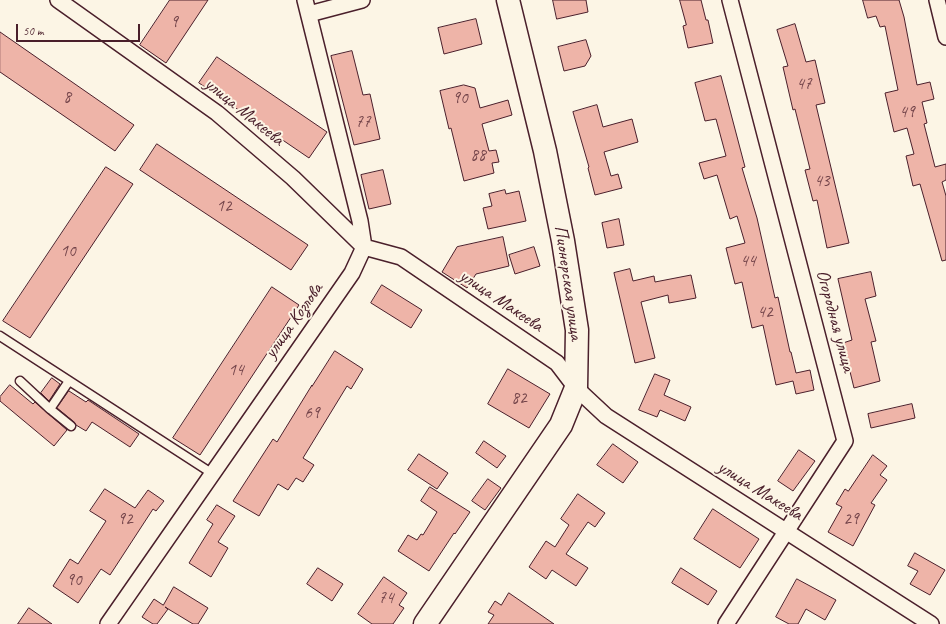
<!DOCTYPE html>
<html>
<head>
<meta charset="utf-8">
<style>
  body { margin:0 }
  #map { position:relative; width:946px; height:624px; overflow:hidden; background:#fcf5e5; font-family:Caveat,sans-serif }
  canvas { display:block }
  .scale { position:absolute; left:16px; top:24px; width:124px; height:18px; box-sizing:border-box; border:2px solid #4a1f2b; border-top:0; padding-left:5px; font-size:12px; line-height:14px; white-space:nowrap; color:#4a1f2b; -webkit-text-stroke:3px #fcf5e5; paint-order:stroke }
</style>
</head>
<body>
<div id="map">
<canvas width="946" height="624"></canvas>
<div class="scale">50 m</div>
</div>
<script>
const ctx = document.querySelector('canvas').getContext('2d');
ctx.lineJoin = 'round';
function fillPath(path, color) {
  ctx.fillStyle = color;
  ctx.fill(path, 'evenodd');
}
function trace(path, color, width, dash) {
  ctx.strokeStyle = color;
  ctx.lineWidth = width;
  ctx.lineCap = dash ? 'butt' : 'round';
  ctx.setLineDash(dash || []);
  ctx.stroke(path);
}
function write(font, color, halo, rows, align = 'center') {
  ctx.font = font + ' Caveat,sans-serif';
  ctx.lineWidth = 4;
  ctx.setLineDash([]);
  ctx.textBaseline = 'middle';
  ctx.strokeStyle = halo;
  ctx.fillStyle = color;
  for (const [text, x, y, turn = 0] of rows) {
    ctx.save();
    ctx.translate(x, y);
    ctx.rotate((+turn || 0) * Math.PI / 180);
    ctx.textAlign = isNaN(turn) ? turn : align;
    if (halo) ctx.strokeText(text, 0, 0);
    ctx.fillText(text, 0, 0);
    ctx.restore();
  }
}
const building = new Path2D(`
  M170,0h38l-42,63 -26,-18z
  M553,0h33l2,12 -31,7z
  M680,0h21l5,20h2l5,23 -25,5 -5,-22 3,-1z
  M863,0h36l5,17 13,68 13,-3 4,17 -12,3 5,21 -3,1 11,43 11,-3v16l-4,2 4,14v64l-4,1 -22,-77 -7,2 -7,-30 8,-2 -7,-26 -13,4 -9,-39 13,-3 -13,-64 -5,1 -4,-11 -8,2z
  M476,19l6,25 -38,10 -6,-26z
  M795,24l11,38 9,-2 10,43 -9,2 33,138 -22,5 -10,-48 -4,1 -8,-31 5,-1 -15,-60 -2,1 -10,-43 5,-1 -11,-36z
  M0,32l134,93 -19,26 -115,-79z
  M586,40l5,16 -6,10 -21,5 -6,-24z
  M352,51l11,44 7,-1 10,45 -26,6 -23,-89z
  M217,57l110,75 -18,26 -110,-75z
  M721,76l24,91 -3,1 15,50 18,80 3,-1 12,55h1l5,21 14,-3 4,20 -18,4 -3,-13 -17,4 -13,-60 -11,3 -10,-46 -7,2 -9,-36 19,-5 -8,-27 -7,3 -13,-44 -13,4 -5,-16 27,-7 -10,-37 -11,2 -10,-38z
  M464,85l11,3 5,20 28,-8 4,15 -30,9 7,27 7,-1 3,12 -7,1 2,10 -30,8 -13,-53 -2,1 -9,-38z
  M597,105l6,22 29,-8 6,23 -34,10 7,24 7,-2 4,14 -27,7 -7,-27 1,-1 -16,-55z
  M157,144l151,101 -17,25 -151,-100z
  M106,167l27,17 -103,154 -27,-17z
  M383,170l8,34 -22,5 -8,-34z
  M505,190l1,4 13,-3 7,30 -38,8 -5,-21 9,-2 -3,-12z
  M619,219l5,26 -17,3 -5,-25z
  M503,237l6,29 -33,8 -9,14 -25,-16 15,-25z
  M534,247l6,19 -25,8 -6,-19z
  M630,269l3,12 21,-5 1,6 36,-7 5,23 -27,5 -1,-8 -27,7 14,56 -20,5 -21,-90z
  M871,272l5,24 -11,3 11,42 -5,1 9,39 -26,7 -11,-45 9,-3 -14,-61z
  M382,285l40,25 -11,18 -40,-25z
  M272,287l27,18 -99,150 -27,-17z
  M335,351l28,18 -12,20 -4,-3 -44,72 11,7 -11,17 -7,-4 -8,12 -10,-6 -19,32 -26,-15 40,-62 4,3 35,-57v1z
  M508,369l42,25 -21,34 -41,-24z
  M655,374l15,6 -6,15 27,12 -6,14 -25,-11 -3,7 -18,-7z
  M52,378l8,6 -11,17 -8,-8z
  M10,385l23,19 2,-2 32,28 -13,16 -54,-45v-4z
  M69,391l17,11 2,-2 51,34 -9,13 -38,-25 -6,9 -10,-6 -2,-3 -17,-14z
  M912,404l3,14 -44,10 -3,-14z
  M484,441l22,15 -9,12 -21,-15z
  M613,444l25,18 -15,21 -26,-18z
  M799,450l16,11 -22,30 -15,-10z
  M419,454l29,19 -11,16 -29,-19z
  M873,455l14,11 -7,9 7,5 -16,23 4,2 -22,41 -25,-14 14,-25 -6,-3 9,-15 3,2z
  M488,479l13,9 -16,22 -13,-9z
  M430,487l40,25 -15,22 -1,-1 -25,38 -31,-20 10,-16 9,5 4,-6 2,1 14,-23 -16,-11z
  M105,489l30,19 13,-18 16,11 -8,10 -3,-2 -43,66 -9,-6 -23,34 -25,-17 17,-27 8,5 28,-43 -16,-10z
  M578,494l27,19 -10,14 -7,-5 -22,32 22,14 -12,18 -24,-16 -6,9 -17,-12 17,-26 9,6 14,-22 -8,-6z
  M217,505l18,11 -17,26 10,6 -17,29 -22,-14 24,-39 -6,-4z
  M713,509l46,30 -19,29 -46,-29z
  M915,553l30,17 -15,25 -20,-11 8,-13 -10,-5z
  M318,568l25,16 -11,17 -25,-17z
  M681,568l36,23 -9,14 -36,-22z
  M384,577l23,16 -8,12 5,3 -11,16h-21l-14,-10z
  M797,579l39,21 -11,20 -19,-11 -8,15h-9l-13,-7z
  M174,587l34,21 -10,16h-5l-28,-17 3,2 -11,15h-4l-11,-7 12,-18 9,6z
  M509,593l45,31h-66l6,-9 -6,-3 7,-11 6,4z
  M29,608l23,16h-34z`);
const lane = new Path2D(`
  M0,336l213,138
  M20,381l30,28
  M69,381l-19,28 21,17`);
const street = new Path2D(`
  M58,0l159,113 76,65 71,69 37,10 156,106 19,25 30,28 325,208
  M937,0l9,37
  M309,14l53,-14
  M108,624l244,-351 12,-26 -4,-26 -55,-221
  M726,624l119,-183 -115,-441`);
const secondary = new Path2D(`
  M425,624l136,-199 15,-37 1,-58 -14,-89 -18,-90 -37,-151`);
const numberNames = [
  ["9",174,23],
  ["47",804,85],
  ["8",67,98],
  ["90",460,99],
  ["49",907,113],
  ["77",363,123],
  ["88",478,156],
  ["43",822,182],
  ["12",224,207],
  ["10",68,252],
  ["44",748,262],
  ["42",765,313],
  ["14",236,371],
  ["82",519,399],
  ["69",312,414],
  ["92",125,520],
  ["29",851,520],
  ["90",74,581],
  ["74",386,599]
];
const streetNames = [
  ["улица Макеева",244,112,39],
  ["Пионерская улица",568,283,82],
  ["улица Макеева",501,301,34],
  ["улица Козлова",294,321,-55],
  ["Огородная улица",835,321,75],
  ["улица Макеева",760,491,32]
];
fillPath(building, '#eeb4a8');
trace(building, '#4a1f2b', 1);
trace(lane, '#4a1f2b', 11);
trace(street, '#4a1f2b', 18);
trace(secondary, '#4a1f2b', 25);
trace(lane, '#fcf5e5', 8);
trace(street, '#fcf5e5', 15);
trace(secondary, '#fcf5e5', 22);
write('17px', '#73444a', null, numberNames);
write('19px', '#4a1f2b', '#fcf5e5', streetNames);
</script>
</body>
</html>
